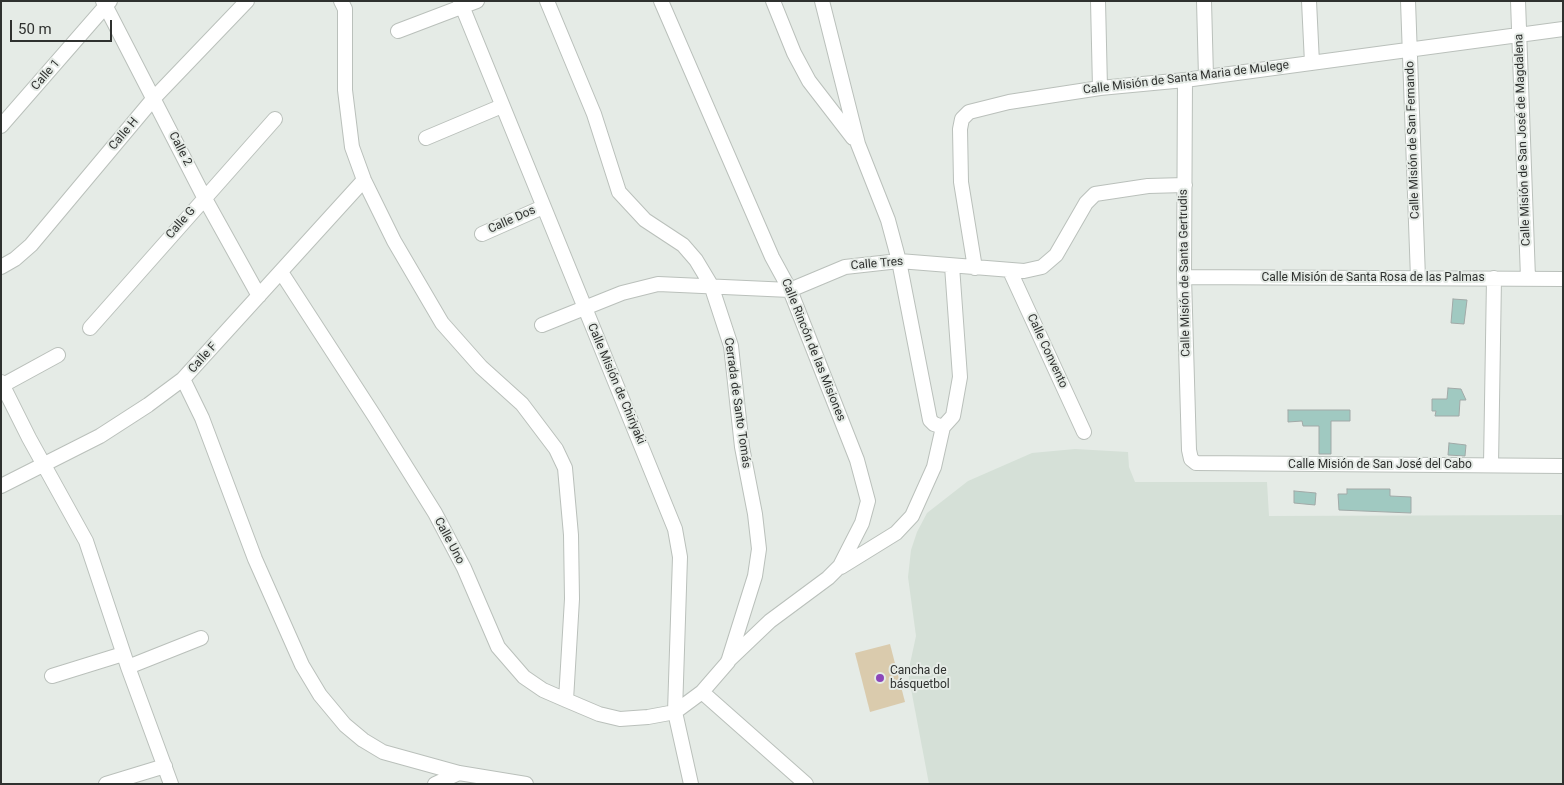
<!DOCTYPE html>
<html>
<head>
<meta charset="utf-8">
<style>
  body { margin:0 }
  #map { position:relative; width:1564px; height:785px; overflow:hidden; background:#e5ebe6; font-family:Roboto,sans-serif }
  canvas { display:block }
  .frame { position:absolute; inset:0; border:2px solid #2f312f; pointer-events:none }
  .scale { position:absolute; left:10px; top:20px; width:102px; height:22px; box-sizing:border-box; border:2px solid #2f312f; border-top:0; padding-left:6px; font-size:15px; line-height:18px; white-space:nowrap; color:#2f312f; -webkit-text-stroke:4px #e5ebe6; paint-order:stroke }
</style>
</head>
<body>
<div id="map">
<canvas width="1564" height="785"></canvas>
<div class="frame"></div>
<div class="scale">50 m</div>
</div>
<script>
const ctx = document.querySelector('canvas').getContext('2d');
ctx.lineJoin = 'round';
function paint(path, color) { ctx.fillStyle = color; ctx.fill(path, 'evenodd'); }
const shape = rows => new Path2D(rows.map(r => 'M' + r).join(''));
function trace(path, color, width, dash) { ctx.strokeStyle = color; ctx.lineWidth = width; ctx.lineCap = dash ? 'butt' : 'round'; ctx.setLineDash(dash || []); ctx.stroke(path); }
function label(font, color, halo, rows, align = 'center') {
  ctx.font = font + ' Roboto,sans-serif'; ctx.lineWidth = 4; ctx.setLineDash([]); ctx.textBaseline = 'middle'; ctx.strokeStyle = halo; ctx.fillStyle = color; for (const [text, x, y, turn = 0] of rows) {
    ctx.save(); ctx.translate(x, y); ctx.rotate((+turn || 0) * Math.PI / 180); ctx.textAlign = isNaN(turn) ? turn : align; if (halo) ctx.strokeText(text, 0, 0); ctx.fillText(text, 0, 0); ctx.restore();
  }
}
paint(shape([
  [1075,449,1128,452,1129,467,1135,482,1267,482,1269,516,1563,515,1563,784,929,784,908,673,916,636,908,577,911,550,917,532,927,513,968,481,1032,453]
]), '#d5e0d7');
paint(shape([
  [890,644,905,702,870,712,855,653]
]), '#dacbad');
const building = shape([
  [1453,299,1467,300,1464,324,1451,323,1453,299],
  [1448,388,1461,389,1466,400,1460,400,1459,416,1435,416,1436,411,1432,411,1432,399,1447,399,1448,388],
  [1288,410,1350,410,1350,421,1331,421,1331,454,1319,454,1319,426,1303,426,1302,421,1288,422,1288,410],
  [1449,443,1466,445,1465,456,1448,455,1449,443],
  [1347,489,1390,489,1390,496,1411,497,1411,513,1339,510,1338,494,1347,494,1347,489],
  [1294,491,1316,493,1315,505,1294,503,1294,491]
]);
paint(building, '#a0c9c1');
trace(building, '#a1a9a7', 1);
const street = shape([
  [103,1,204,197,259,296],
  [341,1,345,9,345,90,352,147,364,180,394,241,442,323,481,367,522,404,556,449,565,468,571,535,572,599,566,700],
  [460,1,675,529,680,557,675,712,691,784],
  [661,1,772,257,790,290,857,460,868,501,862,523,840,566,828,578,770,621,728,661],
  [773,1,794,53,809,81,853,138],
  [822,1,858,144,888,220,899,261,930,420,934,424,943,427],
  [1098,1,1100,88],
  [1204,1,1206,77],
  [1309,1,1312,63],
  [1408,1,1418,278],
  [1518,1,1528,278],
  [398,31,477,1],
  [1185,80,1184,277,1189,450,1191,459,1196,463,1563,466],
  [1,126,110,1],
  [426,138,502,106],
  [482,234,543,207],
  [1,267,15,259,31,245,154,98,247,1],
  [975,268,961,182,960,129,962,119,969,112,1009,102,1100,88,1185,80,1563,29],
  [1010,271,1084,432],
  [281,272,375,417,435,513,464,568,498,647,524,677,543,690,566,700,599,714,620,719,648,717,675,712,702,692,728,662,755,576,759,549,755,514,742,447,731,346,711,285,696,260,683,245,645,220,619,192,594,114,547,1],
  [1184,277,1563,279],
  [542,325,622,293,658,284,790,290,845,267,899,261,1024,271,1042,267,1056,255,1086,203,1095,194,1148,186,1185,185],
  [90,328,275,119],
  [183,379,202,418,255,559,302,665,320,695,345,725,363,740,383,752,459,773,526,784],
  [1,382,29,438,86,541,128,667,171,784],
  [3,385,58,355],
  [1491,465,1494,278],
  [1,486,100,436,148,405,183,379,364,180],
  [841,567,896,533,912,516,934,467,943,427,953,416,960,377,952,266],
  [128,667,201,638],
  [52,676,123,654],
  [702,692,806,784],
  [106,784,165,766],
  [435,784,459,773]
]);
trace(street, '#bac0bb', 16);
trace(street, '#fff', 14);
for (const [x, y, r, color] of [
  [880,678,5,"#8c46b9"]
]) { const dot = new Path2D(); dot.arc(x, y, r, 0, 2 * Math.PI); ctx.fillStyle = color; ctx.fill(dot); trace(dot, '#e5ebe6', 2); }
label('12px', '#2f312f', '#e5ebe6', [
  ["Calle 1",46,75,-49],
  ["Calle Misión de Santa Maria de Mulege",1186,78,-7],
  ["Calle H",124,134,-50],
  ["Calle Misión de San Fernando",1413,140,-92],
  ["Calle Misión de San José de Magdalena",1523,140,-92],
  ["Calle 2",180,149,63],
  ["Calle Dos",512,220,-24],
  ["Calle G",181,223,-49],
  ["Calle Tres",877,264,-5],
  ["Calle Misión de Santa Gertrudis",1185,273,-91],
  ["Calle Misión de Santa Rosa de las Palmas",1373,278],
  ["Calle Rincón de las Misiones",813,350,68],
  ["Calle Convento",1047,351,65],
  ["Calle F",203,358,-48],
  ["Calle Misión de Chiriyaki",616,384,67],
  ["Cerrada de Santo Tomás",737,403,82],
  ["Calle Misión de San José del Cabo",1380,465],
  ["Calle Uno",449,541,62]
]);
label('12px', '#2f312f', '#e5ebe6', [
  ["Cancha de",890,671],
  ["básquetbol",890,685]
], 'left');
</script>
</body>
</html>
